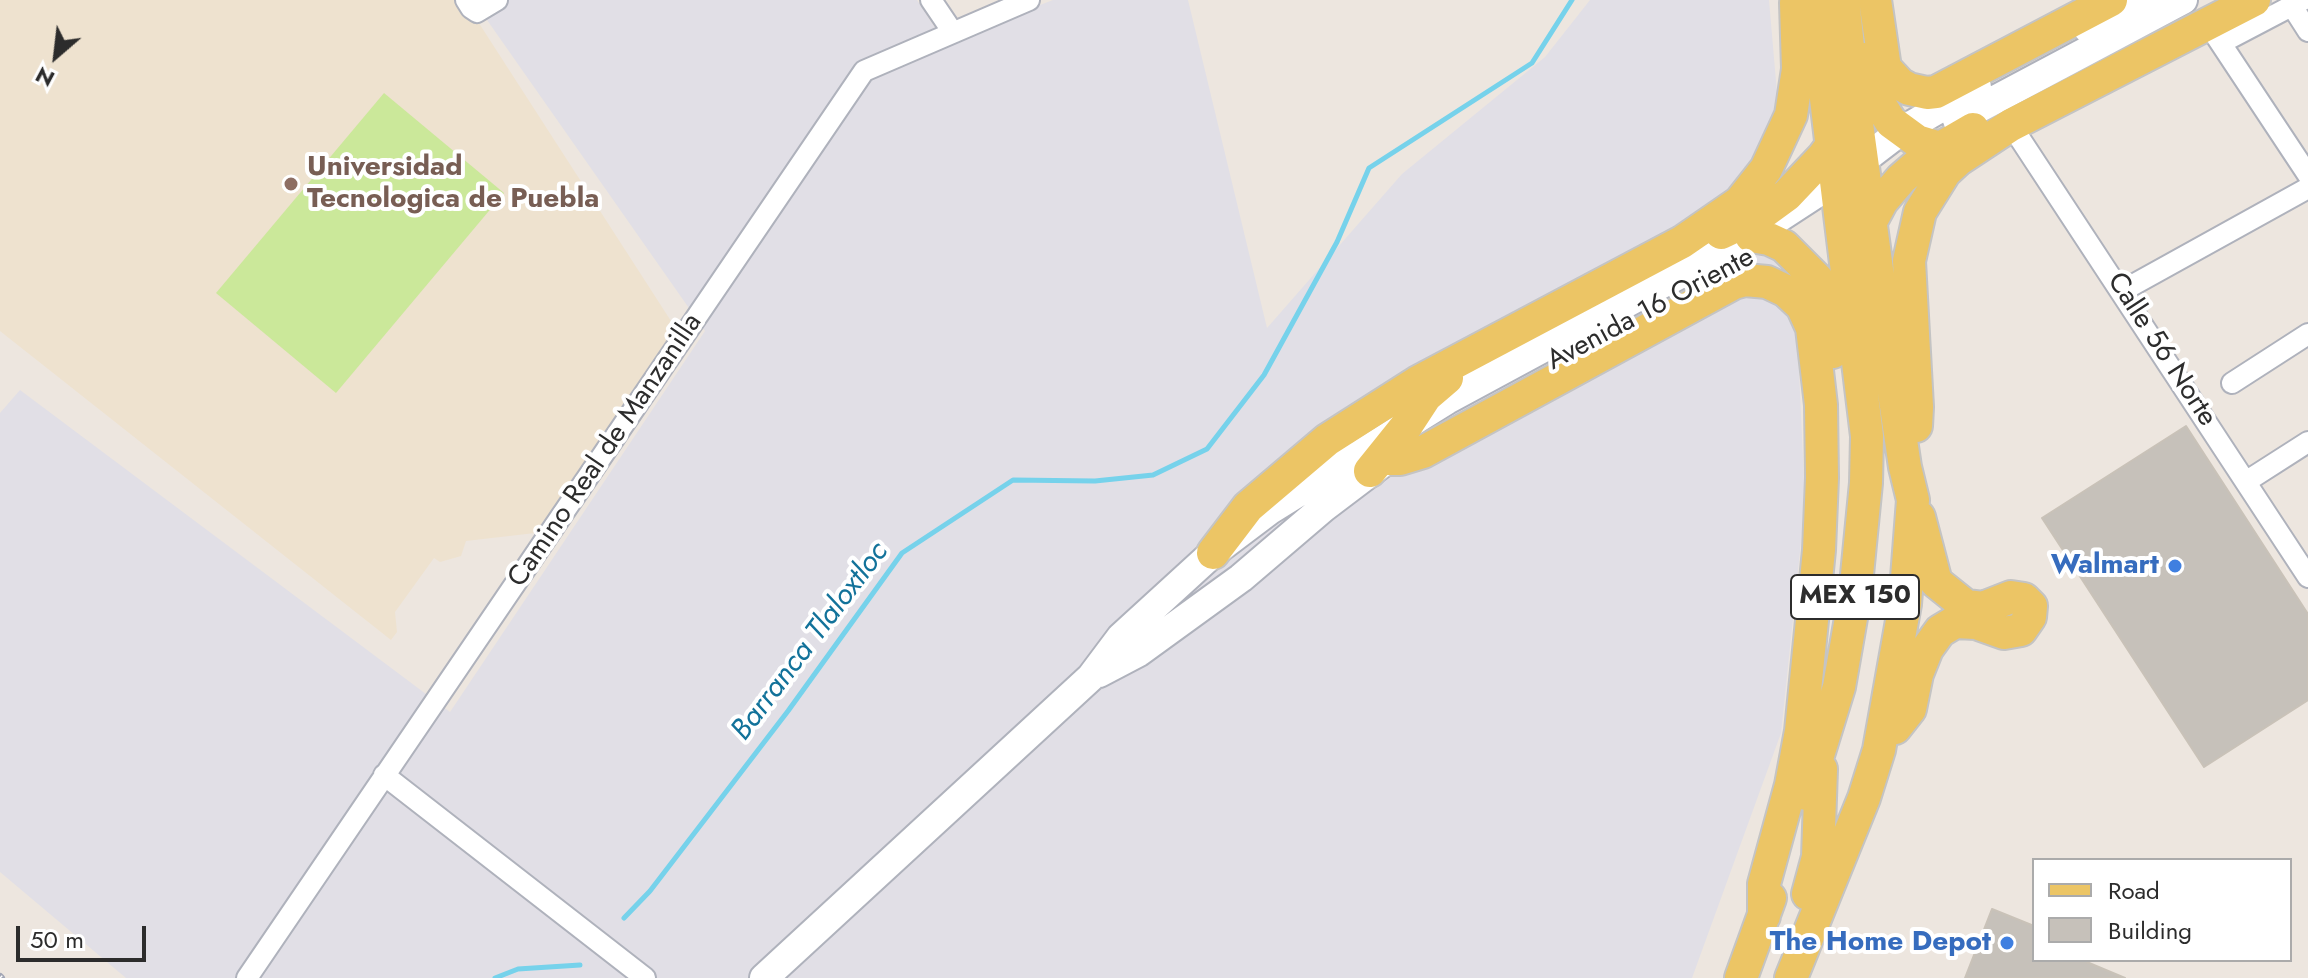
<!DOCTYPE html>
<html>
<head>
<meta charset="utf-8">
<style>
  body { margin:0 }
  #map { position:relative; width:2308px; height:978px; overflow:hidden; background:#ede6df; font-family:Jost,sans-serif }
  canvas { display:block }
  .legend { position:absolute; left:2032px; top:858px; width:260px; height:104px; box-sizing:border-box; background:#fff; border:2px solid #ababab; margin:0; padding:10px 14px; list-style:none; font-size:24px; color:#2c2c2c }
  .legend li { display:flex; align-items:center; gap:16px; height:40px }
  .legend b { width:40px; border:2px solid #ababab }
  .north { position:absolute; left:16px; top:16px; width:80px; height:80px; -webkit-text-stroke:6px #fff; paint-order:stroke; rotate:208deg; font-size:22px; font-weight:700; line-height:32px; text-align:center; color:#2c2c2c }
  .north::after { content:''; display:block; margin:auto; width:28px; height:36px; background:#2c2c2c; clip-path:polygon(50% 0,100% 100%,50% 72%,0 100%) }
  .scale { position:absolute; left:16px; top:926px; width:130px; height:36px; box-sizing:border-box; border:4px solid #2c2c2c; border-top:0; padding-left:10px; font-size:24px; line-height:28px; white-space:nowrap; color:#2c2c2c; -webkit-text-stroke:6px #fff; paint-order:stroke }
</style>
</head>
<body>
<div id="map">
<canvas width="2308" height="978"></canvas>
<ul class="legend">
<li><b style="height:10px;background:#ecc565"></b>Road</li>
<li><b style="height:22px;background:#c6c1ba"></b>Building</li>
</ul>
<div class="north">N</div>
<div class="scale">50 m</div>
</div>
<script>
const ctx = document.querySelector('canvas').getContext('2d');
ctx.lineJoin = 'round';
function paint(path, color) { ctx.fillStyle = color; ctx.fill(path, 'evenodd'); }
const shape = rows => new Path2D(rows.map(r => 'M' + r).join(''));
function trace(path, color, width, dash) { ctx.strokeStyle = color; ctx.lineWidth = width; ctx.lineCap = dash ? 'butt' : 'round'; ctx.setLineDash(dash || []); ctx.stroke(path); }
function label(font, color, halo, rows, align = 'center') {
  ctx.font = font + ' Jost,sans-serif'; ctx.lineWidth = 8; ctx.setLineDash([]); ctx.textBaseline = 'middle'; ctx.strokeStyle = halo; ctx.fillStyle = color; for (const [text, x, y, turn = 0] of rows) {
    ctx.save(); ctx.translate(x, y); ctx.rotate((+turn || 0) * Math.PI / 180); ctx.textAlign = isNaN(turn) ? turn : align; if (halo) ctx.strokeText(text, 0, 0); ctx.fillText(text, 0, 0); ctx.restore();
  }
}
paint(shape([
  [473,0,917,0,944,42,1053,0,1188,0,1267,328,1402,174,1545,57,1590,0,1769,0,1797,326,1805,504,1781,733,1692,978,126,978,0,872,0,413,20,390,450,712,705,331]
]), '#e1dfe6');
paint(shape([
  [0,0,464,0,680,335,535,533,466,541,461,556,440,562,434,558,395,612,397,632,391,640,0,331]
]), '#eee2cf');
paint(shape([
  [384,93,504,193,336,393,216,293]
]), '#cbe89a');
trace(shape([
  [624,918,650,891,788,711,902,553,1013,480,1095,481,1153,475,1207,449,1264,375,1337,242,1369,168,1532,63,1572,0],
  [495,978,518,969,580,965]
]), '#76d2eb', 5);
const building = shape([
  [2186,426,2308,614,2308,700,2204,767,2042,518,2186,426],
  [1992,909,2034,926,2034,960,2082,960,2125,978,1965,978,1992,909]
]);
paint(building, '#c6c1ba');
trace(building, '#c9c2b8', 2);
const minor = shape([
  [466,0,471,8,477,12,497,0],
  [931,0,952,31],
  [2292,6,2308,31],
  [2208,24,2308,175],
  [2221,43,2303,0],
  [2011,125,2308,577],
  [2122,291,2308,188],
  [2232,383,2308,334],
  [2247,481,2308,442],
  [384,775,645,978],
  [247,978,864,71,1029,0]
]);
const secondary = shape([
  [2088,29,2143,0],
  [1957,120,2183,0],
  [1099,673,1139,652,1241,578,1323,508,1389,458],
  [764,978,1091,677,1121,637,1213,553,1270,510,1447,400,1751,236,1837,180,1901,131,1977,87]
]);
const primary = shape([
  [1875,0,1885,68,1900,84,1909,89,1927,93,1936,92,2111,0],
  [1864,59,1877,100,1891,122,1917,141,1940,148,1956,147],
  [1867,229,1882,201,1901,179,1930,154,1973,129],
  [1721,233,1761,214,1787,195,1823,157,1840,134],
  [1751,236,1769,239,1784,246,1817,279,1828,303,1833,352],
  [1916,426,1917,407,1909,261,1920,212,1945,172,1958,160,2011,125,2254,0],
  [1386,459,1400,459,1423,452,1734,283,1745,280,1767,282,1786,291,1802,306,1812,328,1821,405,1822,478,1819,550,1801,731,1791,785,1764,884,1764,916],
  [1370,471,1407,425,1426,396,1447,378],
  [1213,553,1248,507,1327,440,1418,382,1682,242,1740,202,1766,169,1791,115,1798,69,1796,3],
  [1895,728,1910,709,1917,674,1927,649,1940,631,1955,622,1976,623,2004,633,2021,630,2030,617,2031,606,2024,599,2011,597,1983,608,1966,606,1936,582,1919,517],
  [1806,794,1839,687,1855,595,1866,483,1867,436,1814,0],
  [1808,894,1818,857,1821,769],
  [1741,978,1770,898],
  [1791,978,1864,798,1879,750,1905,604,1913,500,1905,467,1893,386,1854,102,1843,0]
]);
trace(minor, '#afb2bc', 24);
trace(secondary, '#afb2bc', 32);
trace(primary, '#c4c4c4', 36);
trace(minor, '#fff', 20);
trace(secondary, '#fff', 28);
trace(primary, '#ecc565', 32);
const rail = shape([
  [0,977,1,978]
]);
trace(rail, '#a2a6b5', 8);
trace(rail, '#fff', 5, [15]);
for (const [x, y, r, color] of [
  [291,184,8,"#8d6e63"],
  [2175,566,8,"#3f7fe0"],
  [2007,943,8,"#3f7fe0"]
]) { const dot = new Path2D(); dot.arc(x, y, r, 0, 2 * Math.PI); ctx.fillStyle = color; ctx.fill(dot); trace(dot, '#fff', 3); }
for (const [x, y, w] of [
  [1855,597,128]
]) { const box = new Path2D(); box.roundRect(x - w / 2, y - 22, w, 44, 6); ctx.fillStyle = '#fff'; ctx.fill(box); trace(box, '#2c2c2c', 2); }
label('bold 26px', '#2c2c2c', null, [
  ["MEX 150",1855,597]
]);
label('bold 28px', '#785e54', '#fff', [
  ["Universidad",307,168],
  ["Tecnologica de Puebla",307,200]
], 'left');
label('28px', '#2c2c2c', '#fff', [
  ["Avenida 16 Oriente",1651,310,-28],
  ["Calle 56 Norte",2161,350,57],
  ["Camino Real de Manzanilla",606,451,-56]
]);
label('bold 28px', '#366cbe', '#fff', [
  ["Walmart",2159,566],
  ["The Home Depot",1991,943]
], 'right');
label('italic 30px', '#12729a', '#fff', [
  ["Barranca Tlaloxtloc",811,642,-53]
]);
</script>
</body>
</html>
